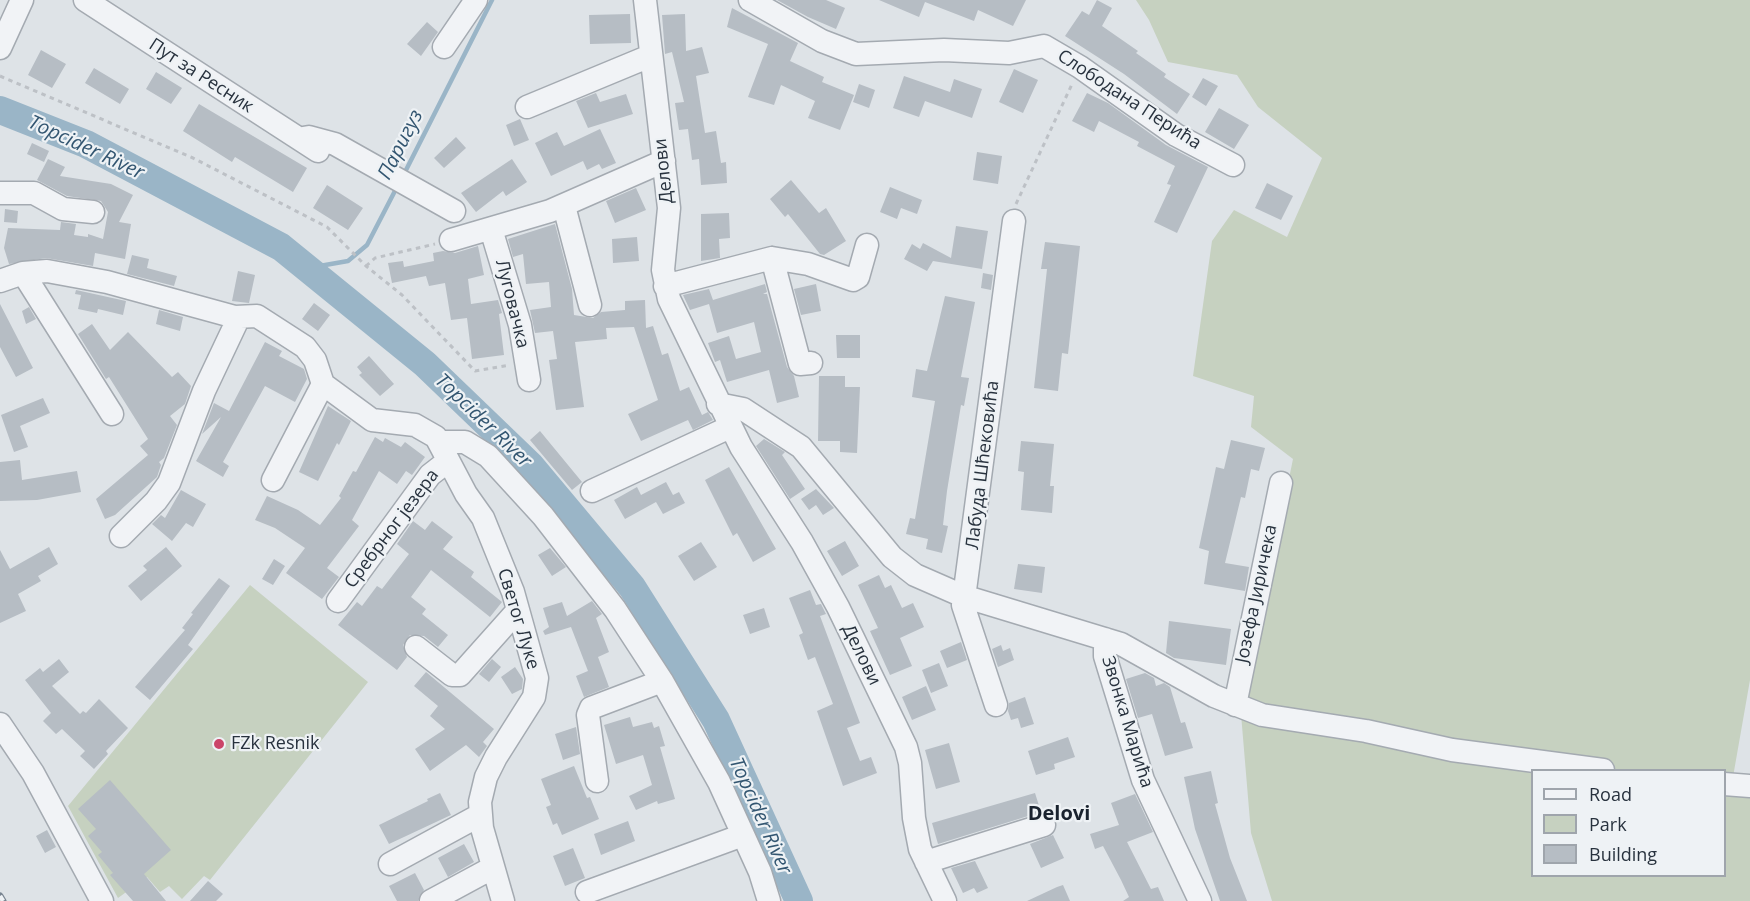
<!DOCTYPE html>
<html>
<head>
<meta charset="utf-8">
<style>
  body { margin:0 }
  #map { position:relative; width:1750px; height:901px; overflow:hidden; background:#dee3e7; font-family:"Open Sans",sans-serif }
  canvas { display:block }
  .legend { position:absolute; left:1531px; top:769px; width:195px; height:108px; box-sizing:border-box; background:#eef2f5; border:2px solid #9fa5ac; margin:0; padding:8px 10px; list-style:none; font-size:18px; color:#28323e }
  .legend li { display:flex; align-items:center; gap:12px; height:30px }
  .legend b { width:30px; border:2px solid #9fa5ac }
</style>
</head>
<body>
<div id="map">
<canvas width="1750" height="901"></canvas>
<ul class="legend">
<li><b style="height:8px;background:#f1f3f6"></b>Road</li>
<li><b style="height:16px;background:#c6d1c0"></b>Park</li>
<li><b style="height:16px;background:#b6bdc4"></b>Building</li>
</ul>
</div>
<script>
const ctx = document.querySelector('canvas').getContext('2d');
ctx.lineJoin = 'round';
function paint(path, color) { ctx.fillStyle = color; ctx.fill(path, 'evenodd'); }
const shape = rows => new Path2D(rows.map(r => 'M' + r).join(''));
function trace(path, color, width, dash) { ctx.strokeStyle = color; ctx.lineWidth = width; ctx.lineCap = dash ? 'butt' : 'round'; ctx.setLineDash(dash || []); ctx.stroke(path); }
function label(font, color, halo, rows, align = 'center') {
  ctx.font = font + ' "Open Sans",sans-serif'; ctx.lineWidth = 4.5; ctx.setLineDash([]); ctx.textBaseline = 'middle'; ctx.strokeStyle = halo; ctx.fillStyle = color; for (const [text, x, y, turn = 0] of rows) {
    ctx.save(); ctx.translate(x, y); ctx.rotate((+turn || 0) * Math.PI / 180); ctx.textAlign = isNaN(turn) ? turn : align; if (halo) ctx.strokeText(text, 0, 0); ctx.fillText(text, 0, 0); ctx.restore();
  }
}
paint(shape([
  [1136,0,1750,0,1750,680,1730,794,1750,795,1750,901,1272,901,1251,833,1241,714,1293,459,1251,427,1254,396,1193,376,1212,241,1234,210,1287,237,1322,158,1258,107,1237,75,1168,62,1149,20],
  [1532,770,1724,770,1724,876,1532,876],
  [250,585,368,682,210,880,204,876,182,899,169,886,160,892,147,877,118,898,68,806]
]), '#c6d1c0');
trace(shape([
  [404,174,492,0],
  [308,268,348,261,367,245,397,187]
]), '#9ab5c7', 4.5);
trace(shape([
  [0,110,86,144,281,247,425,364,530,465,632,587,716,720,799,901]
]), '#9ab5c7', 28);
paint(shape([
  [777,0,826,0,845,8,836,29,808,17],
  [879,0,1026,0,1013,26,978,10,974,21,925,2,919,17],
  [1097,0,1112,8,1102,26,1138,51,1136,53,1166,74,1164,77,1190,94,1177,114,1124,74,1065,36,1082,11,1089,15],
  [732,8,798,43,790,61,824,77,822,82,854,95,840,130,808,118,815,101,781,85,774,105,748,97,768,44,727,27],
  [630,14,631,43,590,44,589,15],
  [685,14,686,51,702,47,709,73,696,76,705,133,716,131,721,163,726,162,727,183,701,185,699,159,692,160,688,129,679,130,675,103,684,102,672,52,665,54,662,15],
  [427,22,438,32,421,56,407,44],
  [41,50,66,64,52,88,28,75],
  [94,68,129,89,120,104,85,83],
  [1014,69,1038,80,1023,113,999,102],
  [156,72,182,88,171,104,146,89],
  [904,76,950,92,954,79,982,89,972,118,925,101,919,117,893,108],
  [1203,78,1218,86,1206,106,1192,97],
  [859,84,875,90,869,108,853,102],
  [596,93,600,102,626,94,633,114,588,128,576,101],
  [1087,93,1108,103,1166,145,1208,167,1177,233,1154,222,1171,185,1167,184,1175,166,1137,146,1139,142,1099,121,1094,132,1072,121],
  [199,104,307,168,293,192,235,157,232,162,183,131],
  [1219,108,1249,125,1234,149,1205,132],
  [520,119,529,140,514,146,506,125],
  [600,129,616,163,602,169,599,164,587,170,583,161,551,176,535,143,557,132,564,146],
  [456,137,466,148,444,168,434,158],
  [32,143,49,151,44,162,27,154],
  [977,152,1002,156,998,184,973,180],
  [48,159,65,167,60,176,111,184,133,195,119,222,131,224,125,259,95,253,93,266,46,258,9,264,4,248,8,228,60,230,61,222,76,224,74,235,88,237,88,234,103,239,108,212,101,201,67,196,37,180],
  [512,159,527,182,506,196,503,191,476,212,461,193],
  [791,180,819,213,826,208,846,241,824,255,820,254,788,214,785,217,770,199],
  [1267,183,1293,196,1281,220,1255,208],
  [327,185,363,208,348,230,313,208],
  [890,187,922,200,917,214,901,208,897,219,880,212],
  [636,188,646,210,615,223,606,201],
  [5,209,18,211,17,223,4,222],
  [729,213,730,238,719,239,720,258,701,261,701,214],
  [555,224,572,289,574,315,593,318,601,312,625,310,625,301,645,300,646,328,653,326,662,355,668,353,680,391,689,387,702,415,708,412,713,420,693,430,688,420,641,441,628,414,658,400,634,327,606,328,607,339,575,342,584,407,556,410,549,360,557,359,553,331,535,333,530,310,551,307,549,282,526,284,523,254,513,257,508,239],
  [956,226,988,231,982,269,933,261,927,271,904,259,912,244,920,249,923,243,951,258],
  [637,237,639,261,613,263,612,239],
  [1045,242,1080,246,1068,354,1062,353,1058,391,1034,388,1047,269,1041,269],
  [478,246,484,275,468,279,471,304,498,300,502,313,499,314,504,355,472,359,467,318,451,320,445,283,429,286,426,276,392,283,388,263,403,261,404,267,434,261,433,253,443,251,455,253],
  [132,255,149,259,147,268,177,276,174,286,127,274],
  [238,271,255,275,249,303,232,301],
  [983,273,993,275,991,290,981,288],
  [765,284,767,292,763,294,767,294,787,367,794,376,799,397,777,403,769,370,727,382,720,360,715,362,708,343,729,336,736,359,761,352,754,322,717,333,709,304,690,310,683,295,709,289,713,300],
  [816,284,821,311,801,315,794,289],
  [76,290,126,301,123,315,98,309,97,313,78,309,81,295,75,294],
  [945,296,975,302,961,377,969,378,964,406,961,405,947,491,943,525,948,526,942,553,926,549,928,539,906,534,910,518,915,519,935,401,912,397,916,369,927,371],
  [314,303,330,315,318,331,302,319],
  [0,304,33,368,16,377,0,347],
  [29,307,36,319,26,324,22,311],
  [159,310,183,317,180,331,156,324],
  [92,324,110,350,128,332,172,377,178,372,191,386,185,404,170,416,177,425,164,458,159,462,161,465,157,477,115,515,105,519,96,499,148,455,140,446,148,439,109,377,106,379,78,334],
  [836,335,860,335,860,358,837,358],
  [265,342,282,351,279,356,304,369,307,379,295,402,265,386,223,462,229,466,223,477,196,461,221,417,202,434,214,403,229,411],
  [369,356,394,384,380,396,359,375,362,373,357,367],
  [819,376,845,376,845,387,860,387,857,453,840,452,840,441,818,441],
  [43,398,50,413,20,426,28,447,14,452,1,415],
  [328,406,351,421,339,445,337,443,318,481,299,472],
  [540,431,582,482,572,490,530,440],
  [375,437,383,442,385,438,401,447,405,442,425,457,412,475,406,471,397,484,379,471,352,520,359,526,327,568,339,577,322,599,286,573,305,548,275,528,255,520,267,496,298,510,320,525,341,498,339,496,353,471,356,472],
  [764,439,785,452,782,455,805,489,790,499,756,446],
  [1231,440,1265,448,1259,471,1251,469,1245,498,1241,497,1225,563,1249,567,1245,591,1204,584,1209,551,1199,548,1216,467,1224,469],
  [1021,441,1054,444,1050,486,1054,486,1052,513,1021,510,1024,472,1018,471],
  [20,460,22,480,77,471,81,492,37,500,0,501,0,462],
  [729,467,776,549,753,562,737,533,733,536,705,480],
  [666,482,673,495,679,492,685,503,663,514,656,502,625,519,614,500,637,487,641,495],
  [816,489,834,508,823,515,816,505,809,510,801,499],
  [181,490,206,504,193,527,186,523,172,541,152,524,161,515,165,518],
  [413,521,425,530,432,521,453,537,443,549,474,572,471,577,502,602,490,617,431,570,411,597,426,609,422,614,448,635,438,647,424,636,410,635,403,645,407,657,397,670,338,625,357,602,362,606,377,586,382,589,409,554,397,544],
  [845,541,859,566,842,576,827,551],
  [701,542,717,567,694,581,678,556],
  [49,547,58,564,38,576,41,581,18,594,26,611,0,623,0,550,10,569],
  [166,547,182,566,141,601,128,586,147,570,143,566],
  [550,548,566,567,552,576,538,555],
  [274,559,285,566,273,585,262,579],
  [1018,564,1045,567,1042,593,1014,589],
  [879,575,885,588,891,585,902,608,913,603,924,627,900,638,912,666,890,675,870,631,878,628,858,585],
  [219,578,230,586,188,645,193,649,150,700,135,687,185,630,182,628,193,614,191,613],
  [810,590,816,605,821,604,826,614,820,616,860,723,847,728,860,761,871,757,877,773,843,786,817,711,833,704,815,657,808,660,799,635,803,633,789,598],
  [592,601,602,614,596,618,609,652,598,657,609,687,584,697,576,676,588,671,571,627,545,635,543,631,549,627,543,608,562,602,567,616],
  [764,608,770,627,750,634,743,615],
  [1169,621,1231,629,1226,665,1174,658,1166,653],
  [961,642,967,660,947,668,940,651],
  [1001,645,1003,651,1010,648,1014,660,998,667,992,649],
  [59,659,69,672,52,686,80,714,83,711,86,713,99,699,128,728,106,751,108,754,94,769,80,756,85,751,62,729,56,734,43,721,51,713,25,680,40,668,43,672],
  [492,659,501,667,489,682,479,674],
  [939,663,948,686,931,693,922,670],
  [515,667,523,679,522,689,512,694,501,677],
  [426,672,494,729,483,742,487,746,479,757,466,745,430,771,415,749,445,729,430,716,438,706,414,686],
  [1145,673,1154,678,1156,686,1164,683,1170,687,1181,723,1185,722,1193,748,1165,756,1152,714,1138,718,1126,679],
  [926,686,936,710,912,720,902,697],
  [1025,697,1034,724,1021,728,1018,718,1011,720,1008,711,1009,703],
  [630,717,633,727,652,722,654,728,659,726,665,746,660,747,675,799,658,804,657,801,636,810,629,796,652,785,643,755,616,764,604,725],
  [576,727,580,754,563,760,555,734],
  [1068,737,1075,757,1054,764,1055,769,1036,775,1028,751],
  [949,743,960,782,936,789,925,750],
  [574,766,587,798,590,797,599,819,562,835,557,823,553,825,546,807,551,805,541,779],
  [1211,771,1218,803,1215,804,1230,858,1247,901,1220,901,1195,829,1184,777],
  [110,780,171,850,144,874,166,901,133,901,110,875,113,873,98,855,102,852,88,836,96,829,78,809],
  [440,793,451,815,389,844,379,825,428,801,427,799],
  [1035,793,1041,812,938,844,932,823],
  [1135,794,1153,832,1127,842,1151,889,1158,887,1164,901,1123,901,1129,897,1121,880,1103,846,1095,849,1090,834,1119,825,1111,803],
  [628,821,635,841,601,855,594,834],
  [47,830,56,847,45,853,36,836],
  [1053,835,1064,858,1041,868,1030,844],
  [464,844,474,862,448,877,438,858],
  [573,848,585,878,565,886,553,856],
  [975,861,988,888,977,893,974,888,963,893,951,868],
  [415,873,424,890,418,901,397,901,389,886],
  [208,881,223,894,216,901,190,901],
  [1063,885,1070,901,1027,901,1057,887]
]), '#b6bdc4');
const minor = shape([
  [85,0,318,151],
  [645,0,669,208,663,270,669,299,741,447,802,542,838,607,906,747,910,763,914,818,920,849,945,901],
  [750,0,822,41,856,54,944,50,1009,53,1044,46,1080,67,1176,135,1233,165],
  [444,47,476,0],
  [0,48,22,0],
  [527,107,650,56],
  [303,138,309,137,335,144,454,211],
  [0,193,34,193,63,209,93,212],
  [564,206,590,305],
  [491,229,520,325,529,380],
  [451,240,550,211,664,161],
  [772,258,800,364,811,363],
  [23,273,112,414],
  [0,281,23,273,47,271,107,282,235,317,257,316,305,347,315,360,323,384,372,420,415,425,436,437,466,494,483,518,513,592,537,678,534,697,496,757,486,777,480,802,482,828,503,901],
  [665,286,772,258,808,264,853,280,858,277,867,245],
  [718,404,743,409,801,447,892,557,915,575,963,596,1121,644,1214,696,1262,715,1366,731,1452,750,1603,770],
  [440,442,465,442,488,456,543,516,615,609,662,681,719,782,760,872,769,901],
  [273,480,323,384],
  [592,491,730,427],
  [121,536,156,501,169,483,204,391,239,317],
  [338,601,430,475,448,461],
  [1105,639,1105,656,1143,780,1200,901],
  [416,647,452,675,460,675,518,610],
  [996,705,963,605,1014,221],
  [1235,705,1281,483],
  [0,724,33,773,102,901],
  [597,781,588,715,591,708,662,681],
  [1724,784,1750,786],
  [926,862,1044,825],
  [390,864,480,815],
  [587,892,743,835],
  [431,901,492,868]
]);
trace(minor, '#a4aab1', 25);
trace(shape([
  [0,76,193,158,327,227,366,266,402,295,475,371,510,365],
  [1016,204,1073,82],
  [366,266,375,258,435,244]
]), '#bdc1c6', 3, [4.5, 4.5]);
trace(minor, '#f1f3f6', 22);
const rail = shape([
  [0,896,3,901]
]);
trace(rail, '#788491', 7);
trace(rail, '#eef2f5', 4.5, [14]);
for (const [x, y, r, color] of [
  [219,744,6,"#cb4569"]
]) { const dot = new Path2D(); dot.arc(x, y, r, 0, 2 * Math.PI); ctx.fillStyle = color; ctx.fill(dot); trace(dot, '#eef2f5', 2); }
label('18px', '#28323e', '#eef2f5', [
  ["Пут за Ресник",201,76,33],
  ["Слободана Перића",1129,100,33],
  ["Делови",664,171,-96],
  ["Луговачка",512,304,76],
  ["Лабуда Шћековића",983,465,-83],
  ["Сребрног језера",392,529,-53],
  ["Јозефа Јиричека",1257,594,-78],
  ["Светог Луке",518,619,73],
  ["Делови",861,655,64],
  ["Звонка Марића",1127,722,73]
]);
label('18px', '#28323e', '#eef2f5', [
  ["FZk Resnik",231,744]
], 'left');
label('italic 20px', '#335671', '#eef2f5', [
  ["Паригуз",401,145,-63],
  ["Topcider River",86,148,25],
  ["Topcider River",483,421,44],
  ["Topcider River",760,816,66]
]);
label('bold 20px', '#1a232f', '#eef2f5', [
  ["Delovi",1059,814]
]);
</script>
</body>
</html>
